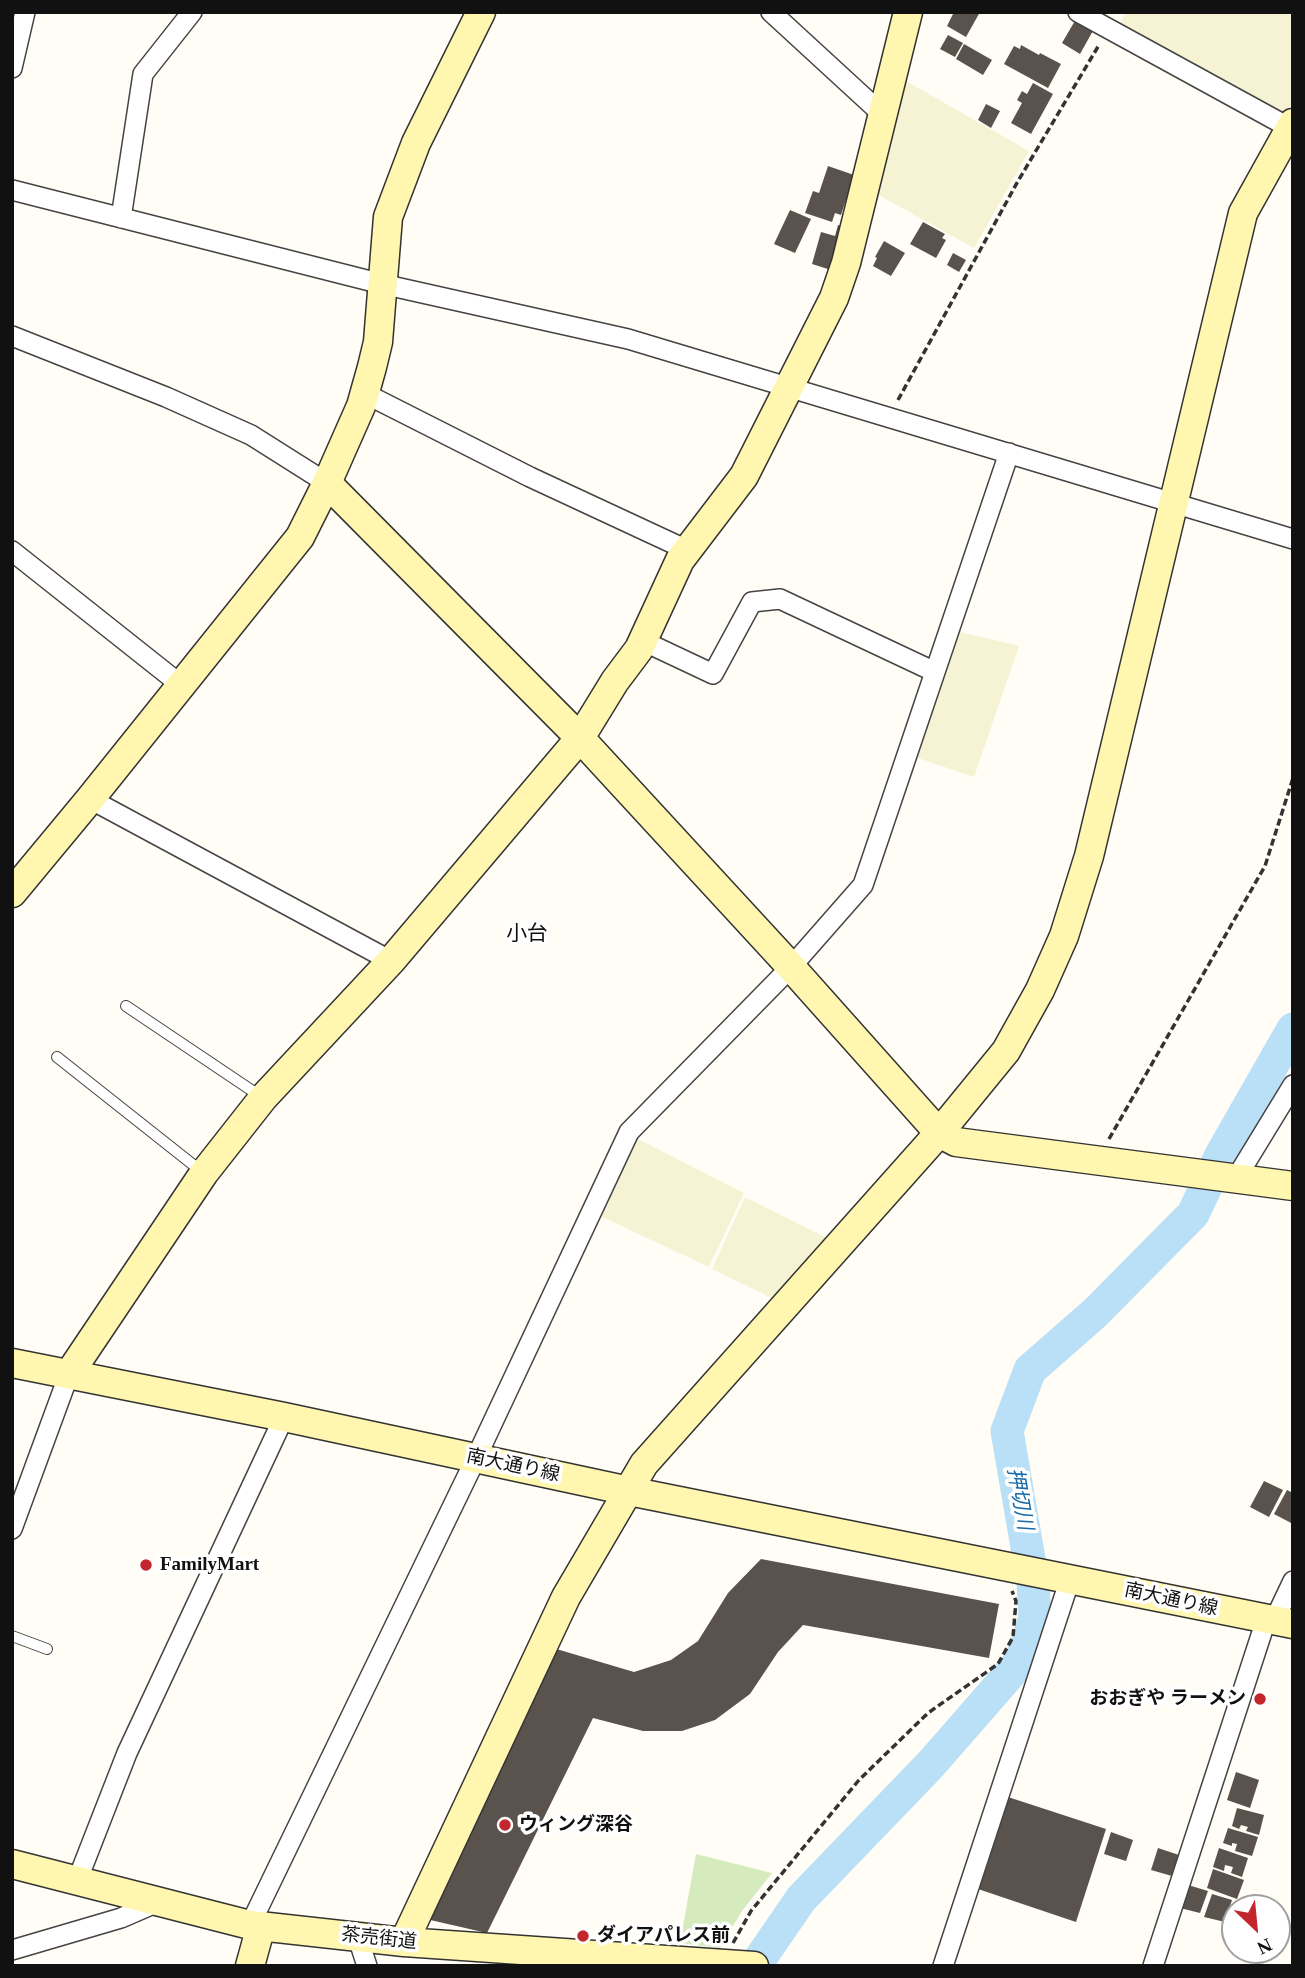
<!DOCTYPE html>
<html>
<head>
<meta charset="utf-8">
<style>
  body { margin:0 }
  #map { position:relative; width:1305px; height:1978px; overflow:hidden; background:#fffdf5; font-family:"Times New Roman",serif }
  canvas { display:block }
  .frame { position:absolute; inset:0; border:14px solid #111; pointer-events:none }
  .north { position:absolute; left:1221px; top:1894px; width:70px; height:70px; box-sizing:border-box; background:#fff; border:2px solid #a0a0a0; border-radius:50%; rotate:154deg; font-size:19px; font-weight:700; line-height:28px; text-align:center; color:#111 }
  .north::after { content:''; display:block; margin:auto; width:24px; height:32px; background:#c4262e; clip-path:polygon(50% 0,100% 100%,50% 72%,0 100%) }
</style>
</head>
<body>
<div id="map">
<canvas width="1305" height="1978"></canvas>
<div class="frame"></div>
<div class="north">N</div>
</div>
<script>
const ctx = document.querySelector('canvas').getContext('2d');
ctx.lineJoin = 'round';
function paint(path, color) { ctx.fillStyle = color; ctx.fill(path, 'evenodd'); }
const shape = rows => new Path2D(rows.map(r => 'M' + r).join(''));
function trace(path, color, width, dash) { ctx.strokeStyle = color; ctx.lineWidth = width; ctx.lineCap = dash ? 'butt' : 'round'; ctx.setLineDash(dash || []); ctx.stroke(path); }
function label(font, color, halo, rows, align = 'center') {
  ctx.font = font + ' "Times New Roman","Noto Sans JP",serif'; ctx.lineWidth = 7; ctx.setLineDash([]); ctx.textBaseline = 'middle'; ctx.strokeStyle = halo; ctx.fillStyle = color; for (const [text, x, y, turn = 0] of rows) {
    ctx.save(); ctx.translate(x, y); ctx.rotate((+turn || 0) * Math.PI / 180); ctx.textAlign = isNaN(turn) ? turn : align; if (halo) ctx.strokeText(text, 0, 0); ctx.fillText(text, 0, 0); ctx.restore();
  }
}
paint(shape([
  [1126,12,1293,12,1293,101,1286,113,1280,115,1119,25],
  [904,80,1029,151,974,248,875,193],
  [956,631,1019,646,974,777,915,757],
  [636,1138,744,1193,709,1267,598,1215],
  [745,1197,829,1239,776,1300,712,1269]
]), '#f6f3d4');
paint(shape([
  [696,1854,772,1873,742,1911,720,1948,680,1943]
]), '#d5ebbd');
trace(shape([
  [755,1966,801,1899,931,1764,1021,1661,1035,1618,1033,1582,1007,1431,1030,1370,1095,1313,1193,1214,1221,1155,1293,1029]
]), '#b9e0f7', 33);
paint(shape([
  [954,12,980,12,966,37,947,26],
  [1076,19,1094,29,1080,54,1062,43],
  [948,35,963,43,955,57,940,49],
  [964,44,992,60,983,75,956,59],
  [1021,45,1039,55,1040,53,1061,64,1048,88,1004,64,1014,46,1020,49],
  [1033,83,1053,94,1031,134,1011,123,1022,103,1017,100,1022,91,1027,94],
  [986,104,1000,111,991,128,978,120],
  [828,166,854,175,841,215,835,213,832,222,805,213,813,191,819,193],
  [790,210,811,219,795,253,774,244],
  [923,222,945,234,942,238,946,240,936,258,910,244],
  [838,225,844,227,831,270,812,264,821,232,835,236],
  [884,241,905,253,891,276,873,266,877,258,875,257],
  [953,253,966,260,959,272,947,265],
  [1264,1481,1283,1490,1269,1517,1250,1507],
  [1287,1490,1293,1493,1293,1524,1274,1514],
  [761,1559,999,1604,989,1658,803,1625,778,1652,750,1694,715,1720,682,1731,643,1731,593,1718,487,1933,426,1919,553,1648,634,1672,671,1660,698,1641,728,1593],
  [1236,1772,1259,1780,1250,1808,1227,1800],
  [1008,1797,1106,1829,1076,1922,978,1889],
  [1237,1808,1264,1815,1259,1835,1246,1831,1248,1827,1241,1825,1239,1829,1232,1826],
  [1228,1828,1258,1837,1252,1856,1235,1851,1237,1844,1232,1843,1232,1846,1223,1843],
  [1111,1832,1133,1840,1126,1861,1104,1854],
  [1158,1848,1179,1855,1172,1876,1151,1870],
  [1219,1848,1248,1858,1242,1877,1231,1873,1233,1867,1225,1865,1224,1871,1213,1867],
  [1213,1869,1244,1880,1237,1899,1207,1888],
  [1188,1885,1208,1891,1200,1913,1180,1908],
  [1212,1894,1232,1900,1225,1922,1204,1917],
  [1235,1901,1256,1907,1235,1908,1235,1926,1227,1924]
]), '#5a524d');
const lane = shape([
  [126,1006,260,1096],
  [57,1057,201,1171],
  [12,1636,47,1649]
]);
const street = shape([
  [771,12,882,114],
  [1078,12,1290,128],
  [12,68,25,12],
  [12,190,382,284,628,339,1293,539],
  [121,218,143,74,192,12],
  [12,336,166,397,251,435,327,483],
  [364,393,530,477,687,550],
  [12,551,181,685],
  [643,641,713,674,752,602,780,599,935,672],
  [90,799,391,961],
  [1235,1180,1293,1085],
  [12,1529,69,1374],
  [1274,1621,1293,1581],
  [77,1881,127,1753,284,1417],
  [250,1925,476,1458,629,1132,791,967,863,885,1009,453],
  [358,1938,367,1966],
  [12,1950,121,1918,158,1902],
  [943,1966,1070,1579],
  [1153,1966,1266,1620]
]);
const secondary = shape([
  [327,483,580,738,791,967,939,1133,956,1142,1293,1186],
  [12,893,90,799,300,537,327,483,361,406,372,367,378,342,388,217,416,143,481,12],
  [12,1363,284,1417,629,1491,1293,1624],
  [69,1374,204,1173,263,1098,391,961,580,738,615,681,639,649,680,560,744,476,834,298,846,263,908,12],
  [12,1864,250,1925,404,1942,754,1966],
  [404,1942,566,1597,644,1464,939,1133,1006,1051,1040,990,1064,936,1089,856,1243,213,1293,123],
  [250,1966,261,1926]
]);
trace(lane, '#444', 12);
trace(street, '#444', 22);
trace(secondary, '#333', 31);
trace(shape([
  [898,400,1018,181,1099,45],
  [1109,1139,1265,866,1293,778],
  [733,1943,751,1911,859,1780,928,1713,998,1664,1013,1637,1016,1601,1012,1591]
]), '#333', 3.5, [7, 3.5]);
trace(lane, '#fff', 10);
trace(street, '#fff', 19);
trace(secondary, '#fff6b0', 28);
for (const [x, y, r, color] of [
  [146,1565,7,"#c4262e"],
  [1260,1699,7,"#c4262e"],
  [505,1825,7,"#c4262e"],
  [583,1936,7,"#c4262e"]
]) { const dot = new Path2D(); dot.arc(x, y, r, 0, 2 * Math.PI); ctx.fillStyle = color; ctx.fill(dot); trace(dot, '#fff', 2.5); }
label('19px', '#111', '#fff', [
  ["南大通り線",513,1466,12],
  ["南大通り線",1171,1600,12],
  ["茶売街道",379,1939,6]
]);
label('bold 19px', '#111', '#fff', [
  ["FamilyMart",160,1565],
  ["おおぎや ラーメン",1246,1699,"right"],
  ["ウィング深谷",519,1825],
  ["ダイアパレス前",597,1936]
], 'left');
label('21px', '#111', '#fff', [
  ["小台",527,934]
]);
label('italic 21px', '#1768a6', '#fff', [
  ["押切川",1019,1499,80]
]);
</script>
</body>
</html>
